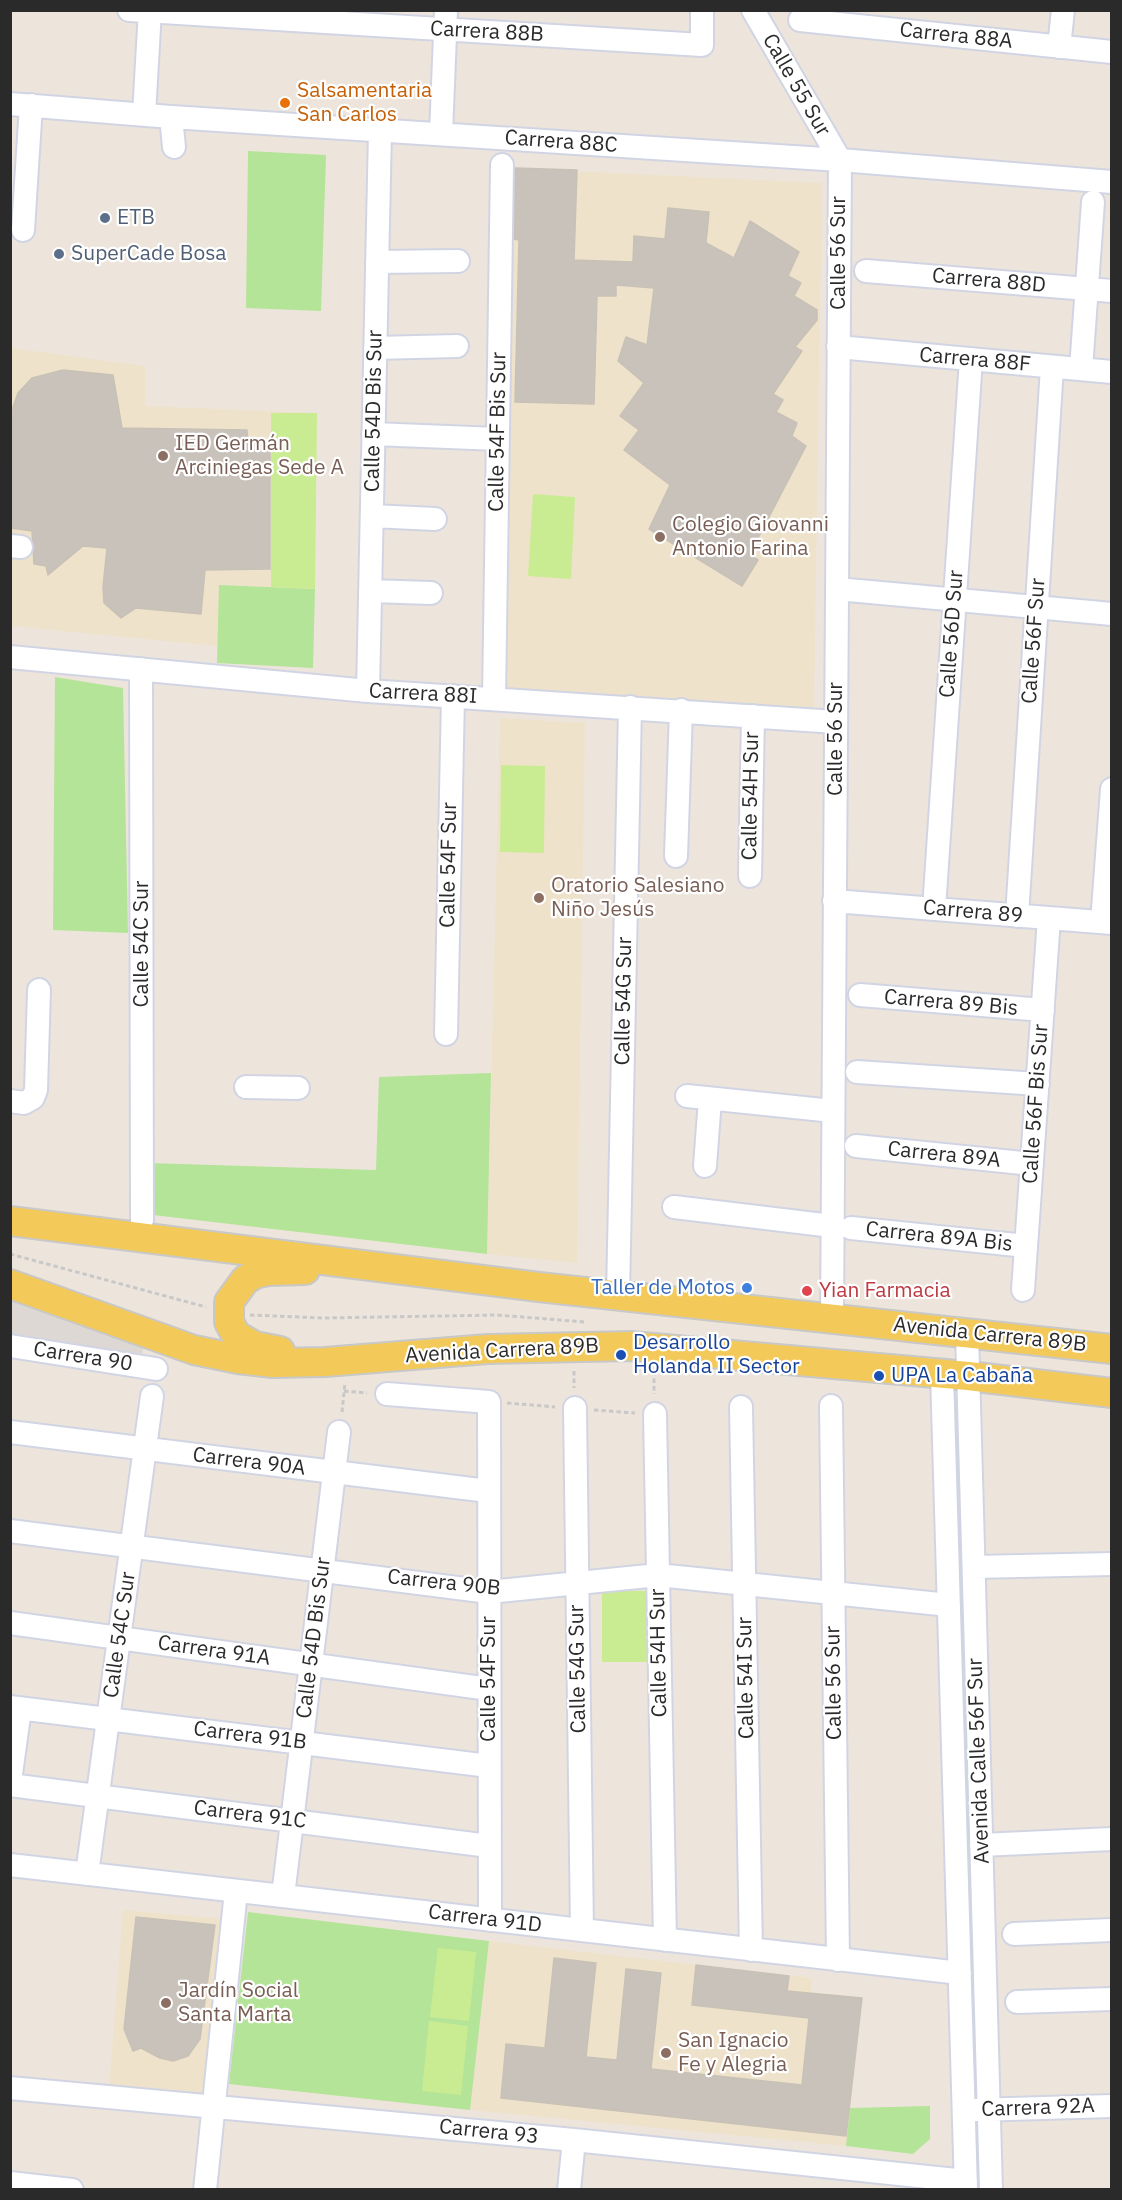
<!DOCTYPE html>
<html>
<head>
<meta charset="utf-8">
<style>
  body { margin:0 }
  #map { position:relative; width:1122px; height:2200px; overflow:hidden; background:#ede5dc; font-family:"IBM Plex Sans",sans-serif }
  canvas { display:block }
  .frame { position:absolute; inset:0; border:12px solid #2a2a2a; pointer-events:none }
</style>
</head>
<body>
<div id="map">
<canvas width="1122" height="2200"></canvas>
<div class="frame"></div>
</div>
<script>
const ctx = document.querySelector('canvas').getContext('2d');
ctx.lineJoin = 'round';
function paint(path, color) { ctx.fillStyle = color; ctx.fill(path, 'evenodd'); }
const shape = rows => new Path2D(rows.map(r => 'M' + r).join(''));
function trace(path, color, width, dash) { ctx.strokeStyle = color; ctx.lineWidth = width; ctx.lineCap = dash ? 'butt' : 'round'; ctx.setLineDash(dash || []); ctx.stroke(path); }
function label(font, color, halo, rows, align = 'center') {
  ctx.font = font + ' "IBM Plex Sans",sans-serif'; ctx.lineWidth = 4.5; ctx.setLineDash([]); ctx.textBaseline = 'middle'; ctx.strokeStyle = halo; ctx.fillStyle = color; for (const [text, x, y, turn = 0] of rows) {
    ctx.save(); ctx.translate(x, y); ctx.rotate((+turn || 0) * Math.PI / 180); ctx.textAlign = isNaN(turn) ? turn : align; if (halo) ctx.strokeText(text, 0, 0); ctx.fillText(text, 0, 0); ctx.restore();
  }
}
paint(shape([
  [509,168,822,183,814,708,501,689],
  [11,348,145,366,145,406,317,413,315,589,220,585,217,646,11,626],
  [500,718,585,723,577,1263,487,1254],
  [123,1910,224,1919,208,2094,109,2087],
  [489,1941,812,1978,811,1992,862,1998,846,2146,470,2110]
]), '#efe2cb');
paint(shape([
  [248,151,326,155,321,311,246,308],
  [219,585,315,589,313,668,217,663],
  [55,677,123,688,128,933,53,930],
  [491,1073,487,1254,153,1215,147,1163,376,1170,379,1077],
  [248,1912,489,1941,470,2110,229,2084],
  [930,2106,930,2139,913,2154,846,2146,850,2108]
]), '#b4e497');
paint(shape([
  [271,413,317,413,315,589,271,587],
  [533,494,575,497,571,579,528,576],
  [501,765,545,766,544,853,500,852],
  [602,1590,647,1591,647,1662,602,1662],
  [438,1948,476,1952,469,2021,430,2017],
  [429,2021,468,2026,461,2095,422,2091]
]), '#c9ec93');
paint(shape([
  [10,1296,63,1313,143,1348,142,1359,11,1337]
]), '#ddd8d3');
const building = shape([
  [515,168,577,170,574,260,633,262,634,236,665,239,668,208,709,212,706,243,734,258,750,221,799,252,788,276,801,283,794,296,817,310,817,320,795,347,802,351,773,394,783,400,776,412,797,423,792,436,806,446,755,544,750,555,758,560,742,586,649,529,670,485,624,450,639,430,620,416,644,383,618,361,626,337,647,345,654,288,616,285,616,296,597,296,594,404,515,402,519,240,514,239,515,168],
  [63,370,113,375,122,428,247,430,248,443,270,444,270,569,205,570,201,614,136,608,121,618,104,603,103,587,107,548,83,546,48,575,46,566,34,564,32,531,10,528,13,407,18,393,32,378,63,370],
  [136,1917,215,1925,200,2039,188,2056,173,2061,160,2058,141,2048,133,2051,124,2029,136,1917],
  [554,1958,596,1963,586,2057,617,2060,626,1969,661,1973,651,2069,802,2085,809,2018,692,2005,696,1965,789,1976,787,1991,862,1998,846,2136,501,2098,506,2044,545,2048,554,1958]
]);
paint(building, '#c8c2bb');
trace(building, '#c8c1b6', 1.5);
const minor = shape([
  [129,10,702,45,702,10],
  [753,10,840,160],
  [800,20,1112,52],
  [1059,47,1063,10],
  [10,104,171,117,840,160,1112,182],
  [144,115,150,10],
  [171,117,174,147],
  [441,134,446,10],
  [23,230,31,105],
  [377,262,458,261],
  [866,271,1112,291],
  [838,347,1112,372],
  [375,348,457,346],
  [1081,369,1093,202],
  [373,434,498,439],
  [372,516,435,519],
  [10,546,21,547],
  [837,589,1112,614],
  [370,591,431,593],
  [10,657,368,691,836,722],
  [141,669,142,1220],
  [368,691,380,130],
  [494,698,502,165],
  [676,856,681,710],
  [750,876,753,716],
  [834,901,1112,923],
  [934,909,971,359],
  [1017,916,1052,367],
  [1102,922,1112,789],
  [860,995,1043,1010],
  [446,1034,453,696],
  [857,1072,1038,1084],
  [246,1087,298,1088],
  [687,1096,833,1111],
  [10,1101,24,1103,33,1098,36,1090,39,990],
  [856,1146,1032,1164],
  [705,1166,710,1099],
  [674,1207,832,1226],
  [851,1228,1026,1246],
  [1023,1290,1049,918],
  [618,1296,630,707],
  [832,1318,840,160],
  [967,1333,991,2190],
  [10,1346,156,1369],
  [942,1373,966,2190],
  [387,1394,489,1402,490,1920],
  [831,1406,838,1960],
  [741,1407,751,1950],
  [575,1408,582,1930],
  [655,1414,665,1940],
  [10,1432,488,1491],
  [10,1531,489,1592,658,1575,949,1605],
  [974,1567,1112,1564],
  [10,1623,489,1689],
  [10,1707,489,1766],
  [10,1781,20,1709],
  [10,1785,489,1846],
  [981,1845,1112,1839],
  [10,1865,960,1973],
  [87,1874,152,1396],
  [283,1896,339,1432],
  [1014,1934,1112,1930],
  [1017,2002,1112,1999],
  [10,2088,574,2140,966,2181],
  [975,2110,1112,2106],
  [10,2183,72,2190],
  [205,2190,236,1891],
  [569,2190,574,2140]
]);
const major = shape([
  [10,1221,539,1287,1112,1349],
  [10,1284,194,1350,238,1359,273,1363,325,1362,488,1349,631,1346,968,1376,1112,1393],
  [280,1351,255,1346,236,1335,229,1322,229,1302,245,1280,255,1274,268,1271,305,1270]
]);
trace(minor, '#d1d5e3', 26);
trace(major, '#c8c8c8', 32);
trace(shape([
  [10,1254,206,1307],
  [250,1315,323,1318,497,1315,585,1322],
  [574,1371,574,1388],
  [654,1371,654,1394],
  [344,1391,367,1393],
  [507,1403,555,1407],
  [594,1410,635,1413],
  [342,1412,345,1383]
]), '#c8c8c8', 3, [4.5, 3]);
trace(minor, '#fff', 22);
trace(major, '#f3ca5a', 28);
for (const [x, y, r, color] of [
  [285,103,6,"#e8710a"],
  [105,218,6,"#5c6f8a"],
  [59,254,6,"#5c6f8a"],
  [163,456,6,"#8d6e63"],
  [660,537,6,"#8d6e63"],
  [539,898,6,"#8d6e63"],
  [747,1288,6,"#3f7fe0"],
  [807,1291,6,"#e0444e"],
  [621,1355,6,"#1a4fb4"],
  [879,1376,6,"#1a4fb4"],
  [166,2003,6,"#8d6e63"],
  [666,2053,6,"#8d6e63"]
]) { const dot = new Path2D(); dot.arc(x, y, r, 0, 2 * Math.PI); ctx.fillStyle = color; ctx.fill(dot); trace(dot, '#fff', 2); }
label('21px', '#2a2a2a', '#fff', [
  ["Carrera 88B",487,32,3],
  ["Carrera 88A",956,36,6],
  ["Calle 55 Sur",796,85,60],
  ["Carrera 88C",561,142,4],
  ["Calle 56 Sur",839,253,-90],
  ["Carrera 88D",989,281,5],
  ["Carrera 88F",975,360,5],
  ["Calle 54D Bis Sur",374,411,-89],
  ["Calle 54F Bis Sur",498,432,-89],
  ["Calle 56D Sur",952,634,-86],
  ["Calle 56F Sur",1034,641,-86],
  ["Carrera 88I",423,694,3],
  ["Calle 56 Sur",836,739,-90],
  ["Calle 54H Sur",751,796,-89],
  ["Calle 54F Sur",449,865,-89],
  ["Carrera 89",973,912,5],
  ["Calle 54C Sur",142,944,-90],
  ["Calle 54G Sur",624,1001,-89],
  ["Carrera 89 Bis",951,1003,5],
  ["Calle 56F Bis Sur",1036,1104,-86],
  ["Carrera 89A",944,1155,6],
  ["Carrera 89A Bis",939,1237,6],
  ["Avenida Carrera 89B",990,1335,6],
  ["Avenida Carrera 89B",502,1351,-3],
  ["Carrera 90",83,1357,9],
  ["Carrera 90A",249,1462,7],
  ["Carrera 90B",444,1583,6],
  ["Calle 54C Sur",120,1635,-82],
  ["Calle 54D Bis Sur",314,1638,-83],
  ["Carrera 91A",214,1651,8],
  ["Calle 54H Sur",659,1653,-91],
  ["Calle 54G Sur",578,1669,-91],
  ["Calle 54I Sur",746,1678,-91],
  ["Calle 54F Sur",489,1679,-90],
  ["Calle 56 Sur",834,1683,-91],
  ["Carrera 91B",250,1736,7],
  ["Avenida Calle 56F Sur",979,1761,-92],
  ["Carrera 91C",250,1815,7],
  ["Carrera 91D",485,1919,7],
  ["Carrera 92A",1038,2108,-2],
  ["Carrera 93",489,2132,6]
]);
label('21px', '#c56008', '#fff', [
  ["Salsamentaria",297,91],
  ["San Carlos",297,115]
], 'left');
label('21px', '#4e5e75', '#fff', [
  ["ETB",117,218],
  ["SuperCade Bosa",71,254]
], 'left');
label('21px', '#785e54', '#fff', [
  ["IED Germán",175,444],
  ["Arciniegas Sede A",175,468],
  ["Colegio Giovanni",672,525],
  ["Antonio Farina",672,549],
  ["Oratorio Salesiano",551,886],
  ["Niño Jesús",551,910],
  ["Jardín Social",178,1991],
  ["Santa Marta",178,2015],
  ["San Ignacio",678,2041],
  ["Fe y Alegria",678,2065]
], 'left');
label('21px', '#366cbe', '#fff', [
  ["Taller de Motos",735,1288]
], 'right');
label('21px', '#be3a42', '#fff', [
  ["Yian Farmacia",819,1291]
], 'left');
label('21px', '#164399', '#fff', [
  ["Desarrollo",633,1343],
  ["Holanda II Sector",633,1367],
  ["UPA La Cabaña",891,1376]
], 'left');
</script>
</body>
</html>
